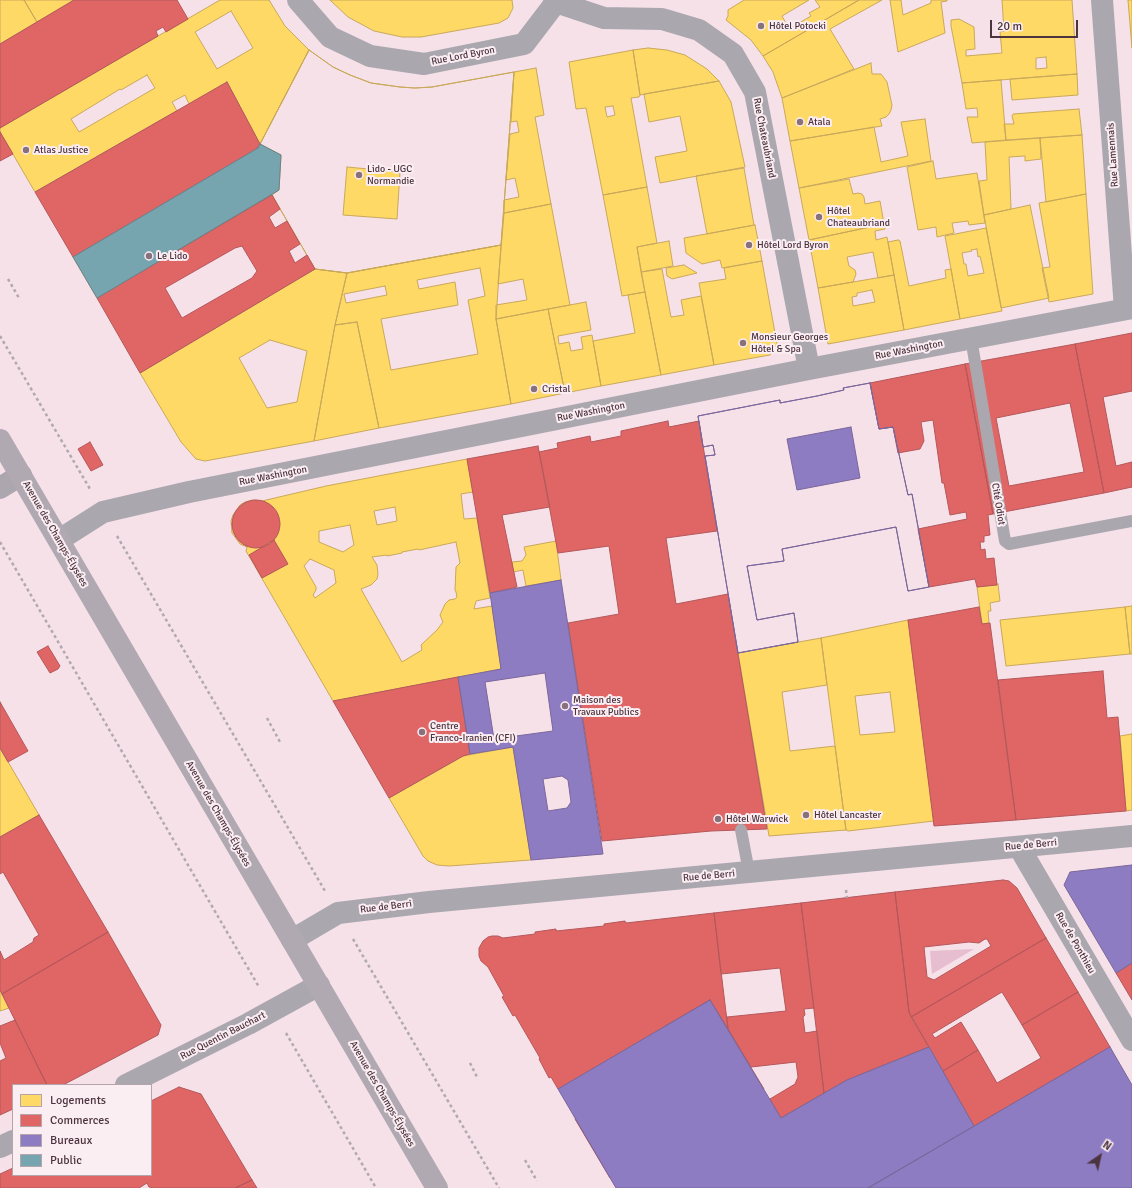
<!DOCTYPE html>
<html>
<head>
<meta charset="utf-8">
<style>
  body { margin:0 }
  #map { position:relative; width:1132px; height:1188px; overflow:hidden; background:#f6e1e9; font-family:Signika,sans-serif }
  canvas { display:block }
  .legend { position:absolute; left:12px; top:1084px; width:140px; height:92px; box-sizing:border-box; background:#fbeef3; border:1px solid #b5a4ab; margin:0; padding:5px 7px; list-style:none; font-size:12px; color:#4c343e }
  .legend li { display:flex; align-items:center; gap:8px; height:20px }
  .legend b { width:20px; border:1px solid #b5a4ab }
  .north { position:absolute; left:1080px; top:1136px; width:40px; height:40px; -webkit-text-stroke:3px #fbeef3; paint-order:stroke; rotate:34deg; font-size:11px; font-weight:700; line-height:16px; text-align:center; color:#4c343e }
  .north::after { content:''; display:block; margin:auto; width:14px; height:18px; background:#4c343e; clip-path:polygon(50% 0,100% 100%,50% 72%,0 100%) }
  .scale { position:absolute; left:990px; top:20px; width:88px; height:18px; box-sizing:border-box; border:2px solid #4c343e; border-top:0; padding-left:5px; font-size:12px; line-height:14px; white-space:nowrap; color:#4c343e; -webkit-text-stroke:3px #fbeef3; paint-order:stroke }
</style>
</head>
<body>
<div id="map">
<canvas width="1132" height="1188"></canvas>
<ul class="legend">
<li><b style="height:11px;background:#ffd966"></b>Logements</li>
<li><b style="height:11px;background:#e06666"></b>Commerces</li>
<li><b style="height:11px;background:#8e7cc3"></b>Bureaux</li>
<li><b style="height:11px;background:#76a5af"></b>Public</li>
</ul>
<div class="north">N</div>
<div class="scale">20 m</div>
</div>
<script>
const ctx = document.querySelector('canvas').getContext('2d');
ctx.lineJoin = 'round';
function paint(path, color) { ctx.fillStyle = color; ctx.fill(path, 'evenodd'); }
const shape = rows => new Path2D(rows.map(r => 'M' + r).join(''));
function trace(path, color, width, dash) { ctx.strokeStyle = color; ctx.lineWidth = width; ctx.lineCap = dash ? 'butt' : 'round'; ctx.setLineDash(dash || []); ctx.stroke(path); }
function label(font, color, halo, rows, align = 'center') {
  ctx.font = font + ' Signika,sans-serif'; ctx.lineWidth = 4; ctx.setLineDash([]); ctx.textBaseline = 'middle'; ctx.strokeStyle = halo; ctx.fillStyle = color; for (const [text, x, y, turn = 0] of rows) {
    ctx.save(); ctx.translate(x, y); ctx.rotate((+turn || 0) * Math.PI / 180); ctx.textAlign = isNaN(turn) ? turn : align; if (halo) ctx.strokeText(text, 0, 0); ctx.fillText(text, 0, 0); ctx.restore();
  }
}
paint(shape([
  [974,949,932,974,930,951]
]), '#e6becf');
const homes = shape([
  [0,0,24,0,37,22,0,44,0,0],
  [24,0,74,0,37,22,24,0],
  [220,0,269,0,285,26,309,50,260,144,227,82,189,104,185,95,172,102,177,111,35,192,0,132,0,128,220,0],
  [231,11,253,48,217,69,195,32,231,11],
  [147,75,155,88,79,132,71,119,120,89,121,90,147,75],
  [330,0,512,0,513,8,508,18,499,23,421,37,402,37,374,31,348,17,330,0],
  [744,0,809,0,782,16,789,29,811,16,809,13,820,7,815,0,859,0,763,56,751,40,726,20,728,16,728,10,744,0],
  [859,0,882,0,830,29,854,69,782,98,773,72,763,56,859,0],
  [890,0,901,0,903,15,931,3,931,0,947,0,947,1,941,2,945,33,898,52,890,0],
  [1002,0,1072,0,1077,74,962,83,951,26,951,20,959,19,974,27,975,49,966,50,966,56,1002,53,1000,32,1004,31,1002,0],
  [1046,57,1047,68,1036,69,1036,58,1046,57],
  [1128,0,1132,0,1132,48,1128,0],
  [648,48,667,50,685,55,707,69,719,81,640,95,633,50,648,48],
  [309,50,333,67,350,75,371,83,400,87,415,88,432,87,514,72,501,245,347,273,315,269,272,195,279,190,281,155,260,144,309,50],
  [347,167,400,172,397,219,343,215,347,167],
  [309,50,333,67,350,75,371,83,400,87,415,88,432,87,514,72,501,245,347,273,315,269,272,195,97,298,73,257,258,148,309,50],
  [633,50,640,95,639,97,631,98,647,187,603,195,586,108,576,109,569,62,633,50],
  [613,106,615,115,607,117,605,107,613,106],
  [871,63,872,74,881,74,887,82,892,105,891,110,889,114,886,117,880,119,882,126,790,141,782,98,871,63],
  [536,68,544,115,535,117,551,204,504,213,504,200,519,197,515,178,506,180,510,134,519,132,517,121,511,122,514,72,536,68],
  [1077,74,1078,95,1012,100,1010,79,1077,74],
  [1001,80,1006,140,972,143,967,117,978,117,977,108,966,109,962,83,1001,80],
  [719,81,731,102,745,167,660,183,655,157,687,151,680,116,649,122,644,94,719,81],
  [1079,109,1082,135,1006,140,1004,124,1014,124,1012,116,1013,114,1079,109],
  [925,119,931,161,799,188,790,141,874,127,881,162,908,156,901,122,925,119],
  [1082,135,1086,194,1046,202,1040,138,1082,135],
  [1040,138,1041,159,1025,161,1025,156,1009,157,1011,209,984,215,979,181,987,180,985,142,1040,138],
  [933,161,936,179,977,173,985,223,969,225,968,221,952,223,954,233,937,237,936,227,918,230,907,167,933,161],
  [744,168,754,225,707,234,696,176,744,168],
  [849,179,853,194,858,193,862,194,864,197,865,204,880,201,884,224,809,240,799,188,849,179],
  [647,187,657,243,637,247,645,292,622,296,603,195,647,187],
  [1086,194,1093,294,1049,302,1042,268,1050,267,1039,203,1086,194],
  [551,204,570,305,496,319,496,305,527,300,523,279,498,284,504,213,551,204],
  [1030,205,1049,298,1001,308,984,215,1030,205],
  [884,224,885,229,875,231,876,240,887,237,894,275,878,278,873,252,847,257,849,266,855,270,856,274,853,282,818,288,809,240,884,224],
  [755,225,762,261,722,268,720,260,702,264,686,253,684,238,755,225],
  [986,228,1002,311,960,319,945,236,986,228],
  [977,249,978,257,980,256,984,273,968,276,966,264,964,264,962,253,972,251,971,250,977,249],
  [898,240,900,241,909,286,946,278,945,270,951,269,960,319,904,330,888,242,898,240],
  [669,241,673,266,641,272,637,247,669,241],
  [501,245,496,319,511,404,379,428,357,322,335,325,347,273,501,245],
  [480,268,485,296,468,300,478,354,391,370,381,319,458,305,455,282,419,289,417,280,480,268],
  [385,286,387,295,346,303,344,294,385,286],
  [762,261,777,344,770,355,714,365,699,283,726,279,724,268,762,261],
  [684,265,697,273,672,279,667,276,666,268,684,265],
  [315,269,347,273,335,325,314,441,205,461,196,459,181,442,140,373,315,269],
  [270,340,307,351,297,402,267,408,239,358,270,340],
  [662,269,671,317,684,315,681,300,701,296,714,365,661,375,641,272,662,269],
  [894,275,904,330,828,344,818,288,894,275],
  [872,290,875,302,853,306,852,297,857,296,857,293,872,290],
  [645,292,661,375,601,386,593,341,635,333,628,295,645,292],
  [586,302,591,330,558,336,559,344,569,342,571,351,583,349,581,337,592,335,601,386,565,393,548,309,586,302],
  [548,309,565,393,511,404,496,319,548,309],
  [357,322,379,428,314,441,335,325,357,322],
  [467,459,473,492,461,494,464,519,477,518,490,598,476,601,474,609,492,606,501,669,333,701,246,551,247,547,240,544,232,533,231,521,233,515,240,505,245,502,253,500,262,501,326,486,467,459],
  [395,507,397,521,377,525,374,511,395,507],
  [350,525,354,545,343,552,319,542,319,531,350,525],
  [456,542,460,563,456,567,455,590,456,592,457,597,455,599,449,600,445,604,440,615,443,622,437,630,421,645,422,650,402,662,361,589,371,585,377,579,378,574,377,565,372,557,387,555,387,556,402,553,402,552,418,549,419,550,456,542],
  [310,559,334,570,336,583,315,598,313,595,316,590,316,587,304,566,310,559],
  [556,541,561,580,526,586,523,570,513,572,512,562,522,561,526,555,524,547,556,541],
  [998,584,1000,601,990,603,991,611,988,611,989,623,982,624,977,587,998,584],
  [1132,606,1132,654,1130,654,1125,607,1132,606],
  [1125,607,1130,654,1006,666,1000,620,1125,607],
  [908,620,934,821,848,831,846,830,821,638,908,620],
  [890,692,895,732,860,735,855,696,890,692],
  [821,638,827,685,782,692,790,751,835,746,846,830,769,836,738,653,821,638],
  [1132,734,1132,810,1126,811,1120,736,1132,734],
  [513,747,531,860,449,866,437,865,428,861,423,856,389,798,463,756,513,747],
  [0,748,39,815,0,837,0,748],
  [0,990,9,1008,0,1011,0,990],
  [809,1103,827,1134,791,1154,773,1123,809,1103]
]);
paint(homes, '#ffd966');
trace(homes, '#c9a85a', 1);
const shops = shape([
  [74,0,177,0,188,19,166,32,163,27,156,31,158,36,0,128,0,44,74,0],
  [227,82,260,144,258,148,73,257,35,192,227,82],
  [0,132,13,154,0,161,0,132],
  [272,195,280,209,269,217,275,228,287,221,300,244,289,251,295,263,307,255,315,269,140,373,97,298,272,195],
  [242,246,257,271,252,278,182,318,165,288,235,248,242,246],
  [1132,333,1132,391,1103,397,1116,466,1132,462,1132,487,1104,493,1075,344,1132,333],
  [1075,344,1104,493,993,514,965,364,1075,344],
  [1070,403,1084,472,1009,486,996,418,1070,403],
  [965,364,993,514,988,515,990,535,984,536,984,542,980,542,981,550,985,549,986,559,994,558,997,585,977,587,975,579,929,587,918,529,967,519,966,512,950,515,944,483,942,483,933,420,921,422,924,441,920,449,898,453,893,427,879,429,870,383,965,364],
  [668,421,669,427,699,421,717,531,666,538,676,604,728,594,767,829,711,831,602,841,568,623,619,614,609,546,558,553,539,452,558,448,557,443,590,436,591,442,621,436,621,431,668,421],
  [90,442,103,465,91,471,78,449,90,442],
  [538,446,550,507,502,515,517,587,490,593,467,459,538,446],
  '232 524a24 24 0 1 1 48 0a24 24 0 1 1-48 0Z',
  [274,540,288,564,262,578,249,555,274,540],
  [979,607,982,624,990,623,1016,820,934,826,908,620,979,607],
  [48,646,60,666,58,669,50,673,37,652,46,647,48,646],
  [1103,671,1107,718,1118,717,1126,811,1016,820,998,680,1103,671],
  [458,677,470,754,463,756,389,798,333,701,458,677],
  [0,702,28,751,8,762,0,748,0,702],
  [39,815,108,932,2,994,0,990,0,951,4,960,33,942,34,938,39,935,3,872,0,874,0,837,39,815],
  [1003,880,1009,881,1017,888,1046,938,911,1017,909,1012,895,892,1003,880],
  [985,939,987,939,991,946,934,980,927,977,924,947,969,942,979,943,985,939],
  [895,892,909,1012,929,1047,847,1080,824,1093,801,903,895,892],
  [801,903,814,1008,804,1009,805,1015,803,1017,805,1033,817,1031,824,1093,781,1118,770,1099,795,1084,798,1077,796,1062,751,1067,728,1029,727,1017,786,1011,780,968,721,974,714,913,801,903],
  [714,913,728,1029,710,1000,558,1089,551,1077,549,1078,539,1059,540,1058,515,1015,513,1016,502,997,504,996,488,967,481,961,479,956,479,948,483,941,488,937,492,936,498,936,503,938,535,934,535,932,556,929,556,931,604,926,604,924,625,921,626,923,714,913],
  [108,932,161,1025,158,1035,63,1085,47,1085,2,994,108,932],
  [1046,938,1078,992,1022,1025,1002,992,932,1034,935,1038,961,1022,978,1050,943,1071,911,1017,1046,938],
  [1132,963,1132,1000,1116,973,1132,963],
  [1078,992,1110,1047,974,1126,943,1071,978,1050,997,1083,1041,1058,1022,1025,1078,992],
  [710,1000,764,1089,610,1178,575,1119,683,1060,665,1026,710,1000],
  [15,1020,47,1085,13,1085,13,1109,0,1115,0,1061,6,1058,0,1043,0,1026,15,1020],
  [179,1087,201,1094,252,1180,235,1188,154,1188,149,1187,147,1183,139,1188,0,1188,0,1174,13,1168,13,1175,151,1175,151,1101,179,1087],
  [252,1180,257,1188,235,1188,252,1180]
]);
paint(shops, '#e06666');
trace(shops, '#b4575a', 1);
const offices = shape([
  [870,383,879,429,893,427,908,495,912,494,929,587,908,591,896,527,782,549,784,561,747,566,757,620,794,613,798,642,738,653,705,456,715,455,713,445,703,447,698,416,780,400,780,403,817,396,844,390,843,388,870,383],
  [851,427,860,478,797,490,787,439,851,427],
  [870,383,879,429,893,427,908,495,912,494,929,587,908,591,896,527,782,549,784,561,747,566,757,620,794,613,798,642,738,653,705,456,715,455,713,445,703,447,698,416,780,400,780,403,817,396,844,390,843,388,870,383],
  [561,580,603,854,531,860,513,747,470,754,458,677,501,669,490,593,561,580],
  [545,673,553,731,494,739,485,682,545,673],
  [562,776,568,780,571,802,567,808,548,811,543,779,562,776],
  [1132,865,1132,963,1116,973,1064,885,1070,872,1132,865],
  [710,1000,781,1118,847,1080,929,1047,974,1126,868,1188,616,1188,558,1089,710,1000],
  [1110,1047,1132,1085,1132,1188,868,1188,1110,1047]
]);
paint(offices, '#8e7cc3');
trace(offices, '#7a669b', 1);
const public = shape([
  [260,144,281,155,279,190,97,298,73,257,258,148,260,144]
]);
paint(public, '#76a5af');
trace(public, '#69838d', 1);
trace(shape([
  [8,279,19,298],
  [0,336,90,489],
  [117,536,325,891],
  [0,542,259,987],
  [267,718,280,742],
  [846,890,847,898],
  [353,939,499,1188],
  [286,1033,376,1188],
  [470,1063,478,1079],
  [525,1160,537,1181]
]), '#b1a9b0', 2.5, [3, 3]);
trace(shape([
  [971,338,1005,541,1009,544,1132,521],
  [741,830,749,872]
]), '#aba7af', 12);
trace(shape([
  [298,0,330,37,370,56,424,64,524,44,556,2],
  [554,0,556,2,604,18,662,19,699,30,733,54,755,92,809,369],
  [1102,0,1125,309],
  [59,540,103,512,189,492,809,369,1132,308],
  [1019,847,1132,1040],
  [292,940,338,913,429,902,1132,836],
  [126,1085,248,1024,319,985],
  [0,1147,13,1141]
]), '#aba7af', 22);
trace(shape([
  [0,488,21,475]
]), '#aca6ae', 22);
trace(shape([
  [0,440,437,1188]
]), '#b1a9b2', 22);
for (const [x, y, r, color] of [
  [761,26,4,"#88717a"],
  [800,122,4,"#88717a"],
  [26,150,4,"#88717a"],
  [359,175,4,"#88717a"],
  [819,217,4,"#88717a"],
  [749,245,4,"#88717a"],
  [149,256,4,"#88717a"],
  [743,343,4,"#88717a"],
  [534,389,4,"#88717a"],
  [565,706,4,"#88717a"],
  [422,732,4,"#88717a"],
  [806,815,4,"#88717a"],
  [718,819,4,"#88717a"]
]) { const dot = new Path2D(); dot.arc(x, y, r, 0, 2 * Math.PI); ctx.fillStyle = color; ctx.fill(dot); trace(dot, '#fbeef3', 1.5); }
label('10px', '#4c343e', '#fbeef3', [
  ["Hôtel Potocki",769,26],
  ["Atala",808,122],
  ["Atlas Justice",34,150],
  ["Lido - UGC",367,169],
  ["Normandie",367,181],
  ["Hôtel",827,211],
  ["Chateaubriand",827,223],
  ["Hôtel Lord Byron",757,245],
  ["Le Lido",157,256],
  ["Monsieur Georges",751,337],
  ["Hôtel & Spa",751,349],
  ["Cristal",542,389],
  ["Maison des",573,700],
  ["Travaux Publics",573,712],
  ["Centre",430,726],
  ["Franco-Iranien (CFI)",430,738],
  ["Hôtel Lancaster",814,815],
  ["Hôtel Warwick",726,819]
], 'left');
label('10px', '#4c343e', '#fbeef3', [
  ["Rue Lord Byron",463,56,-11],
  ["Rue Chateaubriand",764,138,79],
  ["Rue Lamennais",1113,155,-94],
  ["Rue Washington",909,350,-11],
  ["Rue Washington",591,412,-11],
  ["Rue Washington",273,476,-11],
  ["Cité Odiot",998,504,81],
  ["Avenue des Champs-Élysées",55,534,60],
  ["Avenue des Champs-Élysées",218,814,60],
  ["Rue de Berri",1031,845,-5],
  ["Rue de Berri",709,876,-5],
  ["Rue de Berri",386,907,-7],
  ["Rue de Ponthieu",1075,943,60],
  ["Rue Quentin Bauchart",223,1036,-27],
  ["Avenue des Champs-Élysées",382,1094,60]
]);
</script>
</body>
</html>
